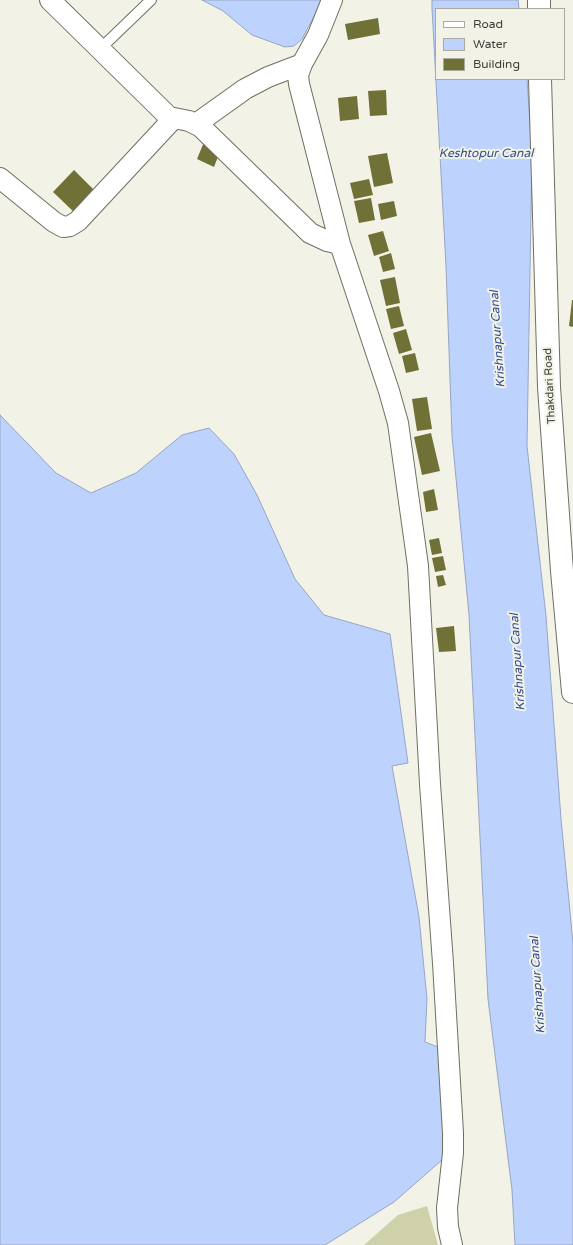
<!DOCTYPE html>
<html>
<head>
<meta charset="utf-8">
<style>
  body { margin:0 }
  #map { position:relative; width:573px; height:1245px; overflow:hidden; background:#f2f3e6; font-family:"Varela Round",sans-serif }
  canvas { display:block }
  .legend { position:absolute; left:435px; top:8px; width:130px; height:72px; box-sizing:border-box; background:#f2f3e6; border:1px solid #aaaaa0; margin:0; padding:5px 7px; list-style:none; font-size:12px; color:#3d3d38 }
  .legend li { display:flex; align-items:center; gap:8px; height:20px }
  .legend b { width:20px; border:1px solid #aaaaa0 }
</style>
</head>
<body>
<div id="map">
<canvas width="573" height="1245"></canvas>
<ul class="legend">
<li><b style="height:5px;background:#fff"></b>Road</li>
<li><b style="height:11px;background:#bed2fe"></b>Water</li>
<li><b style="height:11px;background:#707136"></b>Building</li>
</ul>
</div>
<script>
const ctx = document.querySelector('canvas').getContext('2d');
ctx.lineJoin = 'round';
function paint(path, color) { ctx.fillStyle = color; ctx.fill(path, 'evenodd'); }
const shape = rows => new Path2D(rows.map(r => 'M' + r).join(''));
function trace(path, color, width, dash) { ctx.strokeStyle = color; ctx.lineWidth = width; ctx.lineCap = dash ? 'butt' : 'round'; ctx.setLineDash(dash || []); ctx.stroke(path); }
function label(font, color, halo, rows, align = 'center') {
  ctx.font = font + ' "Varela Round",sans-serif'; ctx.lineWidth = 4; ctx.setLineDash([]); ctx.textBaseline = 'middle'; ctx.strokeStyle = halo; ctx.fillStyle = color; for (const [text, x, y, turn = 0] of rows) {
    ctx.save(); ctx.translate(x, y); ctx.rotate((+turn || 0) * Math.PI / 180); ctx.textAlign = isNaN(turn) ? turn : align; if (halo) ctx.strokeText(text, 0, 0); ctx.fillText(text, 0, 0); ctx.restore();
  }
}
paint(shape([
  [427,1206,438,1245,364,1245,398,1215]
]), '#ced1a9');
const water = shape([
  [202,0,323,0,302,39,294,46,285,47,252,35,223,11,202,0],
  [432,0,518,0,519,9,436,9,436,79,527,79,532,153,527,446,546,616,561,819,573,943,573,1245,515,1245,512,1190,488,999,469,615,452,436,446,266,432,8,432,0],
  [0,415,56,473,91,493,136,473,182,435,209,428,234,454,257,495,295,579,324,615,390,634,408,763,392,766,419,917,427,999,425,1042,438,1047,450,1153,394,1202,325,1245,0,1245,0,415]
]);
paint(water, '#bed2fe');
trace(water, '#97a5c3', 1);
paint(shape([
  [378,18,380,34,348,40,345,24],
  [386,90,387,115,370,116,368,91],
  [357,96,359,119,340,121,338,98],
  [204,142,221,149,214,167,197,159],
  [387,153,393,183,374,187,368,156],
  [74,170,98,194,77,215,53,192],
  [369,179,373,195,354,199,350,183],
  [371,198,375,220,359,223,354,201],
  [394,201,397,216,381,220,378,204],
  [383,231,389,251,374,256,368,235],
  [391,253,395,269,383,272,379,257],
  [395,277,400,303,386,306,380,280],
  [572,300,573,300,573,327,569,326],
  [399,306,404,326,391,329,386,309],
  [406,329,412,350,399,354,393,333],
  [415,353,419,370,406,373,402,356],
  [427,397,432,429,417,431,412,399],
  [431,433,440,471,422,475,414,437],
  [434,489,438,510,426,512,423,492],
  [439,538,442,553,432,555,429,540],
  [443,556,446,570,435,572,432,558],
  [443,575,446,585,438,587,436,576],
  [454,626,456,651,439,652,436,628]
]), '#707136');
const lane = shape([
  [99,50,151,0]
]);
const street = shape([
  [50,0,169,117,189,121,201,127,310,233,327,241,340,244],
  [332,0,318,35,302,64,298,75,299,84,340,244,389,391,398,423,414,537,418,566,430,784,443,963,453,1133,453,1153,447,1208,448,1227,452,1245],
  [196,124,245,89,268,77,302,64],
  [0,178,54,222,63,227,70,226,78,221,173,119]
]);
const secondary = shape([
  [539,0,539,9],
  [540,79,549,387,562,571,573,692]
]);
trace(lane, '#6e6f63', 12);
trace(street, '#6e6f63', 22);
trace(secondary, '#6e6f63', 24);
trace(lane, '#fff', 10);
trace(street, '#fff', 20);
trace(secondary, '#fff', 22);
label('11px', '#3d3d38', '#f2f3e6', [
  ["Thakdari Road",550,386,-93]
]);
label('italic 12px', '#324d8d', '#f2f3e6', [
  ["Keshtopur Canal",486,154],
  ["Krishnapur Canal",498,339,-94],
  ["Krishnapur Canal",518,662,-94],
  ["Krishnapur Canal",538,985,-94]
]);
</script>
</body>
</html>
